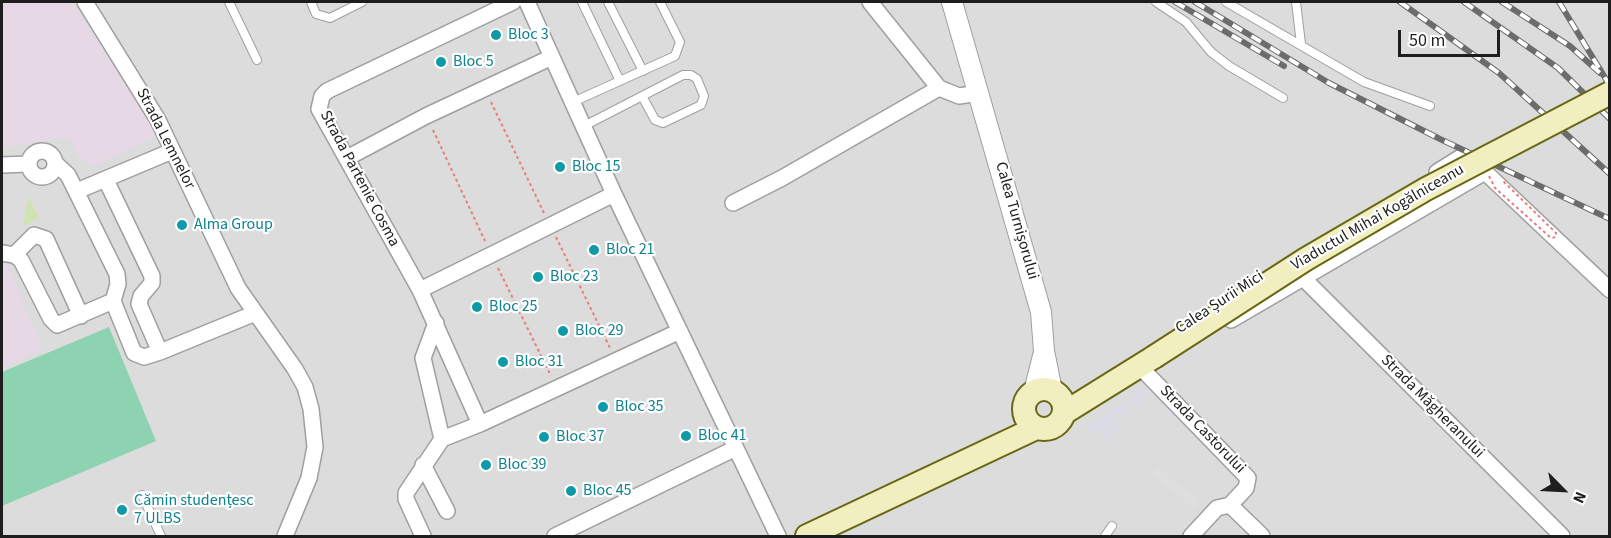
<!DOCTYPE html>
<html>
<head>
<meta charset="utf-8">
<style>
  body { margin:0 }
  #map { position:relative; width:1611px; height:538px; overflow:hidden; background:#eeeae6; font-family:"Source Sans 3",sans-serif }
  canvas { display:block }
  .frame { position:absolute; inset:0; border:3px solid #1e1e1e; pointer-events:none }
  .north { position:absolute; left:1533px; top:460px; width:60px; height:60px; -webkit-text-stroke:4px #fff; paint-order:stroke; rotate:114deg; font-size:16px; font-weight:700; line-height:24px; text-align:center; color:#1e1e1e }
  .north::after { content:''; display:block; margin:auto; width:21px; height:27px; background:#1e1e1e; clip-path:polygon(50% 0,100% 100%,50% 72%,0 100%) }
  .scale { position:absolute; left:1398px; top:30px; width:102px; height:27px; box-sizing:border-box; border:3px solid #1e1e1e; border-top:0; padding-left:8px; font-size:18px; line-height:21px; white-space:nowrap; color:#1e1e1e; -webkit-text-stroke:4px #fff; paint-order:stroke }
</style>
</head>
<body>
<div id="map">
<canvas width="1611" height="538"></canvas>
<div class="frame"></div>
<div class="north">N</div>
<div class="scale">50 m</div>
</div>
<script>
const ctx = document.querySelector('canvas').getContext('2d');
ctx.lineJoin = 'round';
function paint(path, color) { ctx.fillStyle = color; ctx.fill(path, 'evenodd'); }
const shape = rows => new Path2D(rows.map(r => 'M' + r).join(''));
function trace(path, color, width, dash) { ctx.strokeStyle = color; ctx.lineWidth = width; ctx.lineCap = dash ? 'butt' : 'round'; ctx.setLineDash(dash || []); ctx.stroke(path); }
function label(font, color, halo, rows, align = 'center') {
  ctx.font = font + ' "Source Sans 3",sans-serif'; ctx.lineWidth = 4.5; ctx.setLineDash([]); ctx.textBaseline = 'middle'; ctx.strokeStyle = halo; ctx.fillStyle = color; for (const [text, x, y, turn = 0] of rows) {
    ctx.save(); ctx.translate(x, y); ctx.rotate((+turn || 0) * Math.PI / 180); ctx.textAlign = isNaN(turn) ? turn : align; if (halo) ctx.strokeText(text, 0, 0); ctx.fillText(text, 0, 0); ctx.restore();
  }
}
paint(shape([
  [2,2,1609,2,1609,536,2,536]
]), '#dcdcdc');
paint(shape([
  [14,2,72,2,158,135,93,166,78,156,69,137,2,147,2,5],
  [2,264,7,265,43,349,2,367]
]), '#e6d9e5');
paint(shape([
  [28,197,39,218,23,226]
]), '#cee2b2');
paint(shape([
  [109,327,156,441,2,506,2,372]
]), '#8ed3b1');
paint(shape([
  [310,2,356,2,328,15,321,15],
  [1158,466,1200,502,1194,510,1151,473]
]), '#dedede');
paint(shape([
  [1149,385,1240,479,1174,414,1170,418,1166,413,1169,409,1164,404,1162,405,1155,395,1149,393,1134,408,1132,405,1147,392,1125,408,1131,416,1127,420,1119,412,1113,416,1119,423,1119,428,1111,436,1114,439,1110,443,1097,430,1091,433,1087,427]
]), '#dadbe4');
const service = shape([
  [229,2,257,60],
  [311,2,316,14,330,18,362,2],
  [582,2,620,81],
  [608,2,643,71],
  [1156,2,1186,22,1211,52,1229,66,1283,98],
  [1226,2,1364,82,1430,106],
  [1296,2,1301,44],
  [573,102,675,56,680,42,660,2],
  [584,126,683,75,691,75,697,79,704,96,701,105,663,123,655,120,642,96],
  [142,495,161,536],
  [1105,536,1112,526]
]);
const minor = shape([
  [85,2,158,120,238,288,295,369,305,387,311,409,315,447,309,478,285,536],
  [513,2,327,91,322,96,319,109,420,290,614,194],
  [527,2,614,194,778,536],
  [870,2,939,88,959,96,979,93],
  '29 164a13 13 0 1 1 26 0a13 13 0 1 1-26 0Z',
  [347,158,426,116,552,57],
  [55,163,68,175,117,274,118,284,113,301,134,353,144,357,160,352,253,314],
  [2,165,28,164],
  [1485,172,1610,290],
  [106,180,152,276,152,283,141,296,139,304,160,352],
  [77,191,172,151],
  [733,203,782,178,939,88],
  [2,253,14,255,21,260,51,319,57,325,113,301],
  [14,255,34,235,46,239,81,316],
  [1297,272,1562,536],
  [420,290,480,424,680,331],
  [1231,320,1485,172,1470,160,1461,157,1437,172],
  [1145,372,1248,478,1246,488,1230,505,1217,508,1191,536],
  [442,439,480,424],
  [423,465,447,511],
  [1230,505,1262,536],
  [423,536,406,499,406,493,442,439,423,358,436,323],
  [555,536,736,448]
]);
const tertiary = shape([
  [952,2,1041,312,1044,351,1052,391],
  [1034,392,1043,356]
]);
const secondary = shape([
  '1024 409a20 20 0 1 1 40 0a20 20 0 1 1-40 0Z',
  [1064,413,1154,357],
  [807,536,1036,428]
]);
trace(service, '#9f9f9f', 10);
trace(minor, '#9f9f9f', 18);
trace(tertiary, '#9f9f9f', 22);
trace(secondary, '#676813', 26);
trace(shape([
  [491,102,544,213],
  [433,130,485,241],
  [556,237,610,348],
  [498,268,551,376]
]), '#e87d7d', 2, [3, 3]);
trace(service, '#fff', 8);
trace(minor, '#fff', 15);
trace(tertiary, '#fff', 20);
trace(secondary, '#f1efc0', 22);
const rail = shape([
  [1175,2,1284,66],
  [1195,2,1329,83,1440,139,1610,219],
  [1400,2,1499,73,1610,174],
  [1464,2,1558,68,1610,119],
  [1502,2,1570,46,1600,73],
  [1559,2,1610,86]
]);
trace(rail, '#6c6c6c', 6);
trace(rail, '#fff', 4, [11]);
const secondaryBridge = shape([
  [1154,357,1306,259,1426,189,1610,93]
]);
trace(secondaryBridge, '#676813', 26, []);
trace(shape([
  [1489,176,1495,188,1551,238,1556,237,1556,233,1503,181]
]), '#e87d7d', 2, [3, 3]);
trace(secondaryBridge, '#f1efc0', 22);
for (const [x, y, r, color] of [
  [496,35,6,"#0f9aa8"],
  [441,62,6,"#0f9aa8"],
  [560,167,6,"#0f9aa8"],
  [182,225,6,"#0f9aa8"],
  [594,250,6,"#0f9aa8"],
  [538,277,6,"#0f9aa8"],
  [477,307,6,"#0f9aa8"],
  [563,331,6,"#0f9aa8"],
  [503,362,6,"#0f9aa8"],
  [603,407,6,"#0f9aa8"],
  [686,436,6,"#0f9aa8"],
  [544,437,6,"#0f9aa8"],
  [486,465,6,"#0f9aa8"],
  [571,491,6,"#0f9aa8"],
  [122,510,6,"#0f9aa8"]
]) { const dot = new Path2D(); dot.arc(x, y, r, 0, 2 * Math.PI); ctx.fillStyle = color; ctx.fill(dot); trace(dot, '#fff', 2); }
label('16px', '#0d838f', '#fff', [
  ["Bloc 3",508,35],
  ["Bloc 5",453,62],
  ["Bloc 15",572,167],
  ["Alma Group",194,225],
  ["Bloc 21",606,250],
  ["Bloc 23",550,277],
  ["Bloc 25",489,307],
  ["Bloc 29",575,331],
  ["Bloc 31",515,362],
  ["Bloc 35",615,407],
  ["Bloc 41",698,436],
  ["Bloc 37",556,437],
  ["Bloc 39",498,465],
  ["Bloc 45",583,491],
  ["Cămin studențesc",134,501],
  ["7 ULBS",134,519]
], 'left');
label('16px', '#1e1e1e', '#fff', [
  ["Strada Lemnelor",165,139,63],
  ["Strada Partenie Cosma",359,179,62],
  ["Viaductul Mihai Kogălniceanu",1378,218,-30],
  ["Calea Turnișorului",1016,221,74],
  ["Calea Șurii Mici",1220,303,-33],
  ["Strada Măgheranului",1432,407,45],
  ["Strada Castorului",1202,430,46]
]);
</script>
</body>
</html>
